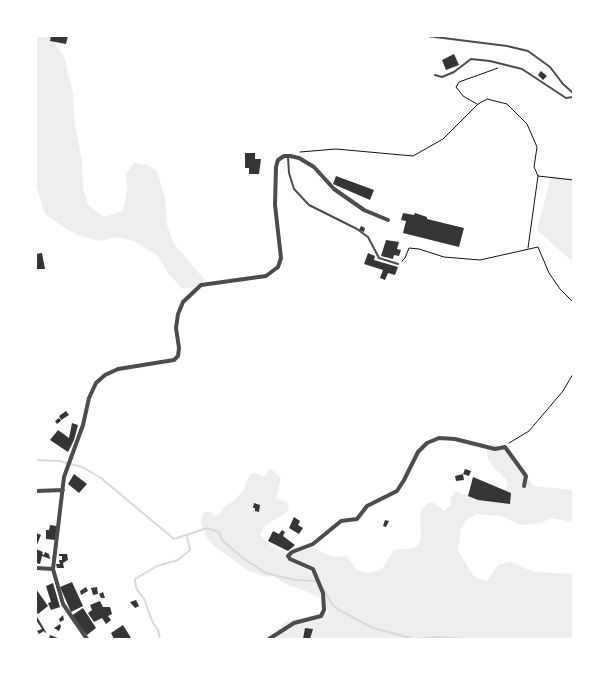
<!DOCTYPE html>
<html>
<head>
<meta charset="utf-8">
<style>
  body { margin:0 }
  #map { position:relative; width:609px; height:675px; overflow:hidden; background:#fff; font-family:"Roboto Serif",serif }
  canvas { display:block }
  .frame { position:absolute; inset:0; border:37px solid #fff; pointer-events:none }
</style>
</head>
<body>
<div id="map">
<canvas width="609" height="675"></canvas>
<div class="frame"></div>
</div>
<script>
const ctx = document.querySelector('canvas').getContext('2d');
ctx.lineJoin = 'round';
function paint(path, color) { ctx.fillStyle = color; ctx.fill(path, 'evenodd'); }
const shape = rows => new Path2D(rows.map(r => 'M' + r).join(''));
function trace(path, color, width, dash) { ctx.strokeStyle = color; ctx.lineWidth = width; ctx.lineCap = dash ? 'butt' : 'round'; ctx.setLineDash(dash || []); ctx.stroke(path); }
paint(shape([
  [36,36,54,36,55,43,65,59,73,94,75,125,82,161,83,188,88,205,104,217,123,211,127,190,126,174,134,163,147,165,157,171,165,198,167,225,174,244,205,280,194,287,182,289,168,273,157,255,134,241,116,237,100,241,81,236,68,230,45,214,36,185],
  [551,176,573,178,573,262,537,230],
  [491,443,510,449,533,486,573,490,573,522,551,518,541,523,520,525,501,516,476,514,467,519,461,529,458,551,473,575,476,578,487,581,498,565,510,562,534,572,573,574,573,639,276,639,275,634,286,621,329,613,321,598,299,588,289,586,273,576,267,577,247,570,214,546,207,538,201,524,202,515,205,512,211,512,214,516,219,515,225,506,234,501,244,489,250,474,255,473,264,477,270,468,281,478,276,499,286,502,289,507,287,512,265,526,260,535,272,546,293,555,300,547,307,545,333,557,347,556,356,569,366,573,374,572,382,569,394,550,413,548,418,545,421,538,420,518,421,511,428,503,434,503,444,511,451,505,450,499,456,491,464,495,474,492,498,493,505,488,508,485,506,479,494,468,488,459,487,450]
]), '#eee');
trace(shape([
  [36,460,59,461,82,467,101,478,174,539,207,528,219,532,222,540,244,559,266,573,295,580,319,581,332,604,339,610,373,628,414,639,437,637,465,639],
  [160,639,158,630,153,623,144,599,136,588,135,579,157,566,178,560,190,550,187,536]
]), '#d9d9d9', 2);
paint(shape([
  [51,36,68,36,66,44,50,41],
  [454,54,459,65,446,70,442,60],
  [541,71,547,76,543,80,538,75],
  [245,153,255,153,255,159,261,159,259,174,249,174,249,168,245,168],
  [336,176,374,190,370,200,333,184],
  [403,213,414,215,415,213,427,217,427,219,464,228,459,247,403,233,406,221,401,220],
  [361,226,365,228,364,232,359,230],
  [386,240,399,242,397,249,401,250,399,256,394,255,393,259,381,256],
  [42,253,45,269,36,269,36,254],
  [368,253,375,256,374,260,398,267,395,275,388,273,385,280,380,278,383,270,364,264],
  [66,411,69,415,61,420,59,416],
  [59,418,61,421,57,424,55,421],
  [72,423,78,425,74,440,68,452,50,440,58,430,69,438],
  [465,469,471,471,469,476,463,474,464,480,456,481,455,476,463,474],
  [74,474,87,484,79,493,68,484],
  [473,477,511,493,510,504,478,500,468,496],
  [254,503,260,505,259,512,255,511,255,508,253,508],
  [294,517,300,521,298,525,303,528,299,534,289,528],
  [385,520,389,521,386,527,383,526],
  [50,525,57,526,55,540,46,539,46,530,49,530],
  [282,530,285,532,283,536,295,545,288,551,268,541,273,531,279,534],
  [36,533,41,535,36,547],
  [36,549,43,552,42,554,44,555,45,552,49,554,50,559,42,556,40,564,36,563],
  [59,554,67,554,68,560,63,563,64,568,57,568,56,564,60,564,59,560,62,560,62,556,59,556],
  [72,582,83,606,71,612,60,587],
  [53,583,60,607,51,610,48,603,51,602,46,586],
  [86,587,88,591,81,595,80,591],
  [97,587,98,594,93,595,91,588],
  [36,589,48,606,38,614,36,612],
  [103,592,105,598,101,598,99,594],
  [136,600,139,606,135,608,130,602],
  [100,601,103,607,110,607,112,614,108,616,111,620,106,624,102,618,94,622,88,613,92,610,90,605],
  [83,608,96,628,87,635,71,616],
  [36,615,46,632,45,633,44,631,39,634,37,631,42,629,36,620],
  [63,615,64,620,60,622,59,619],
  [60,624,61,627,59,631,54,628],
  [123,625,131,638,114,639,111,633],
  [305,628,313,629,310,639,303,639],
  [50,635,60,639,49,639]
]), '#353535');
trace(shape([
  [477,104,463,96,456,87,459,82,498,68],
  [300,152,336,149,413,156,443,139,478,104,487,99,507,104,527,124,537,147,534,167,538,176,573,180],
  [528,248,538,176],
  [402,261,405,258,409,248,419,249,444,257,480,260,538,247,549,273,560,289,573,302],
  [509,443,529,431,563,391,573,374]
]), '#111', 1);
trace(shape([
  [427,36,507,46,528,51,550,67,563,84,573,93],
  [435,75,442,77,454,72,471,59,490,61,522,69,566,98,573,97],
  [288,157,289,173,294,189,309,205,357,229,368,237,379,258,398,264]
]), '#4c4c4c', 2);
trace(shape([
  [36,491,63,490],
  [36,568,53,569,63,604,87,639],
  [53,569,64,477,83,425,89,398,96,383,105,375,118,369,174,360,178,356,179,348,176,328,178,314,183,302,201,285,266,276,278,267,281,258,275,205,276,167,278,160,284,156,290,156,299,158,314,167,334,189,364,210,388,220],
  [269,639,294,623,321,616,324,610,323,593,313,569,290,559,288,556,292,552,313,544,341,521,357,519,367,506,397,491,404,480,418,452,427,443,439,438,455,439,495,449,505,447,526,476,524,486]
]), '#4c4c4c', 4);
</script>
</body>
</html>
